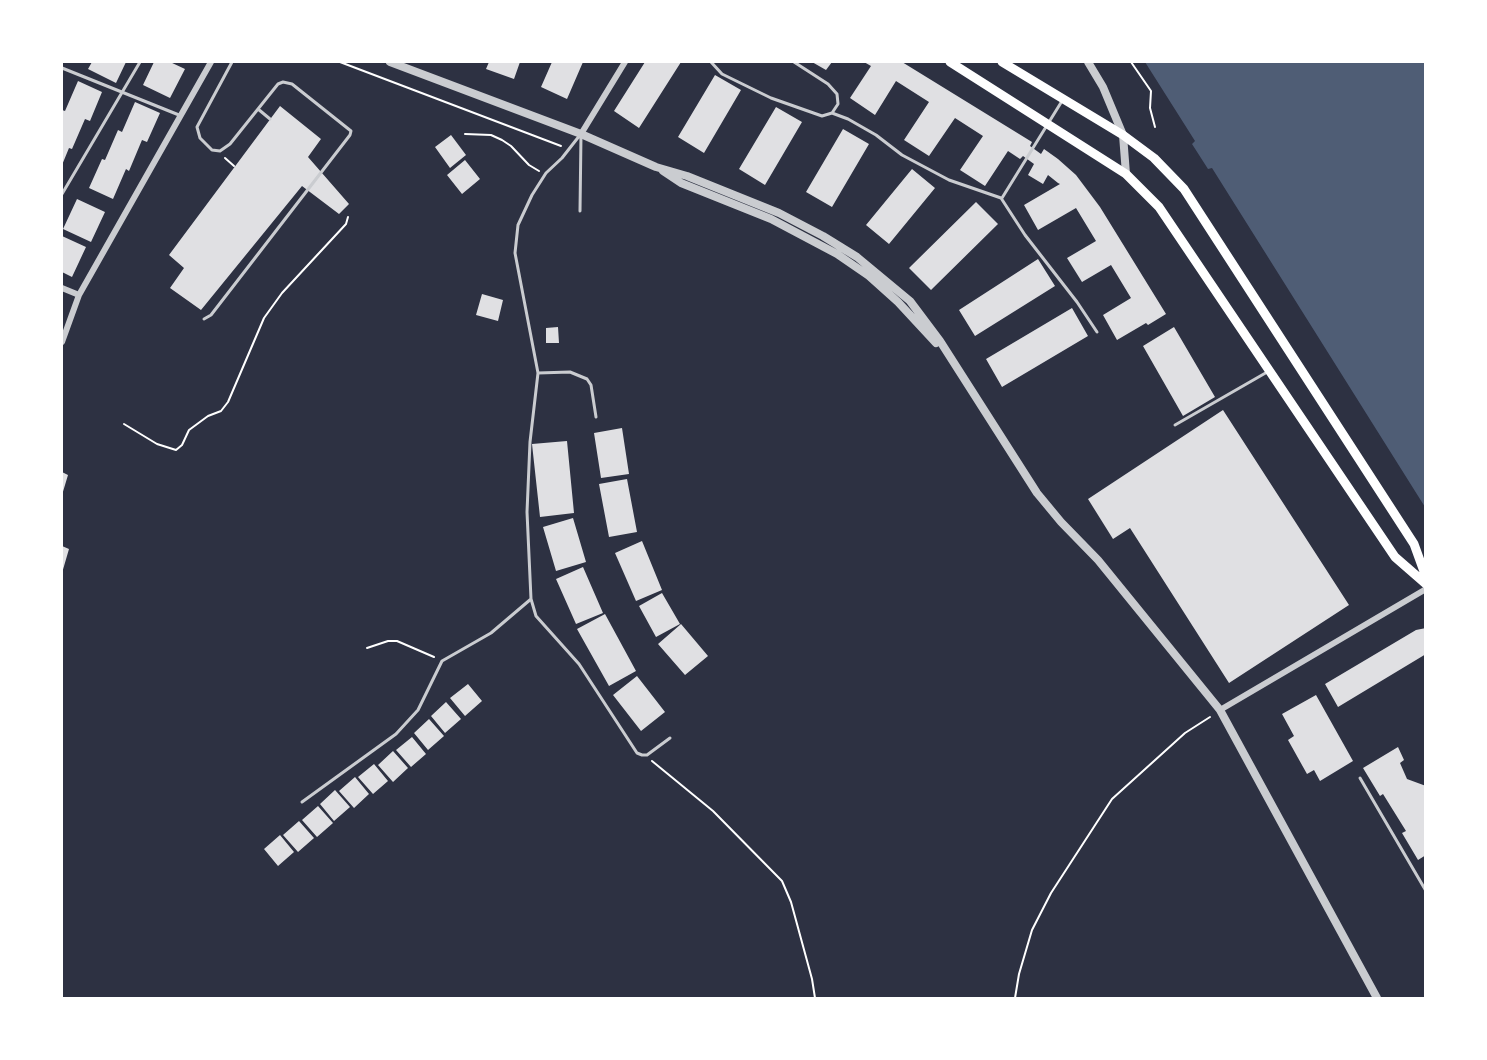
<!DOCTYPE html>
<html>
<head>
<meta charset="utf-8">
<style>
  body { margin:0 }
  #map { position:relative; width:1487px; height:1060px; overflow:hidden; background:#2d3142; font-family:Roboto,sans-serif }
  canvas { display:block }
  .frame { position:absolute; inset:0; border:63px solid #fff; pointer-events:none }
</style>
</head>
<body>
<div id="map">
<canvas width="1487" height="1060"></canvas>
<div class="frame"></div>
</div>
<script>
const ctx = document.querySelector('canvas').getContext('2d');
ctx.lineJoin = 'round';
function paint(path, color) { ctx.fillStyle = color; ctx.fill(path, 'evenodd'); }
const shape = rows => new Path2D(rows.map(r => 'M' + r).join(''));
function trace(path, color, width, dash) { ctx.strokeStyle = color; ctx.lineWidth = width; ctx.lineCap = dash ? 'butt' : 'round'; ctx.setLineDash(dash || []); ctx.stroke(path); }
paint(shape([
  [1145,62,1425,62,1425,507,1212,168,1208,169,1192,144,1195,141]
]), '#4f5d75');
paint(shape([
  [92,62,126,62,116,83,88,69],
  [154,62,170,62,185,69,170,98,143,85],
  [489,62,520,62,514,79,486,69],
  [552,62,583,62,567,99,541,87],
  [645,62,681,62,639,128,614,111],
  [812,62,832,62,826,70],
  [864,62,902,62,1032,142,1030,146,1041,154,1044,149,1058,159,1076,175,1100,207,1166,314,1148,325,1146,323,1117,340,1103,315,1131,298,1111,265,1082,282,1067,258,1096,241,1076,208,1038,230,1024,205,1060,184,1058,183,1048,175,1043,184,1028,175,1034,164,1023,156,1020,159,1008,151,985,186,960,170,983,136,955,118,929,156,904,140,929,102,896,81,875,115,850,98,871,66],
  [715,75,741,90,704,153,678,137],
  [78,81,102,92,90,121,85,119,72,149,69,148,62,165,62,110,65,111],
  [135,102,160,113,147,142,142,140,129,171,126,169,113,199,89,188,102,159,105,160,118,130,122,132],
  [280,106,321,139,308,157,349,204,339,214,302,186,201,310,170,288,184,268,169,255],
  [776,107,802,122,765,185,739,169],
  [843,129,869,144,832,207,806,192],
  [451,135,466,155,450,168,435,147],
  [465,160,480,179,462,194,447,175],
  [912,169,935,188,889,244,866,225],
  [77,199,105,212,91,242,63,229],
  [976,202,998,224,931,290,909,268],
  [62,236,86,247,72,277,62,272],
  [1038,259,1055,286,975,336,959,310],
  [482,294,503,300,498,321,476,315],
  [1072,308,1088,336,1002,387,986,359],
  [558,327,559,343,546,343,546,328],
  [1174,327,1215,397,1183,416,1143,346],
  [1223,410,1349,605,1229,683,1130,528,1113,539,1088,499],
  [622,428,629,474,601,478,594,433],
  [567,441,574,513,540,517,532,444],
  [62,472,68,475,62,495],
  [627,479,637,532,609,537,599,484],
  [573,518,586,562,556,571,543,527],
  [642,541,662,590,636,601,615,553],
  [62,546,69,549,62,573],
  [583,567,603,613,576,624,556,579],
  [662,593,680,624,656,637,639,606],
  [605,614,636,671,609,686,577,629],
  [681,624,708,656,685,675,658,644],
  [1426,628,1426,654,1338,707,1325,684,1416,630],
  [637,676,665,712,641,731,613,695],
  [468,684,482,701,465,716,450,698],
  [1316,695,1353,761,1320,781,1314,770,1307,774,1288,740,1294,736,1282,714],
  [446,702,461,719,445,733,431,716],
  [429,719,444,736,428,750,414,733],
  [412,737,426,754,411,767,396,750],
  [1398,747,1404,760,1400,763,1407,779,1426,786,1426,855,1418,860,1402,833,1406,831,1383,794,1380,796,1363,768],
  [393,751,408,768,393,782,378,765],
  [374,764,388,781,373,794,358,777],
  [355,777,369,794,354,808,339,791],
  [335,790,350,807,334,821,320,804],
  [318,806,333,823,317,837,302,820],
  [299,821,314,838,298,852,283,835],
  [280,835,294,852,278,866,264,849]
]), '#e0e0e3');
trace(shape([
  [340,62,561,146],
  [1131,62,1151,91,1150,108,1155,127],
  [465,134,491,135,502,140,511,146,529,165,539,171],
  [225,158,234,166],
  [124,424,157,444,176,450,182,445,189,430,208,416,221,411,228,402,264,318,282,293,346,224,348,217],
  [367,648,388,641,397,641,434,657],
  [652,761,713,811,782,881,791,902,812,979,815,998],
  [1015,998,1019,974,1032,930,1051,893,1112,799,1185,733,1210,717]
]), '#fff', 2);
trace(shape([
  [711,62,722,74,771,98,822,116,832,113,838,104,837,94,828,84,794,62],
  [62,68,179,115],
  [258,109,270,119],
  [832,113,848,119,876,135,902,155,949,180,1001,198,1025,235,1077,302,1097,332],
  [580,135,562,158,546,173,532,195,518,225,515,253,538,373,530,442,527,512,531,599,536,616,579,664,637,753,642,755,647,755,670,738],
  [62,194,140,62],
  [1002,198,1062,101],
  [580,211,581,135],
  [204,319,211,315,350,135,351,131,292,84,283,82,278,84,230,144,220,151,212,150,200,138,197,127,232,62],
  [538,373,570,372,587,379,591,385,596,417],
  [1175,425,1269,371],
  [1360,778,1426,891],
  [302,802,396,734,418,710,442,661,491,633,531,599]
]), '#caccd0', 3);
trace(shape([
  [581,134,625,62],
  [62,288,79,295],
  [62,342,79,295,211,62],
  [1220,710,1426,589]
]), '#caccd0', 6);
trace(shape([
  [390,62,581,134,656,167,687,176,779,213,823,236,857,257,910,301,940,341,1037,493,1061,522,1098,560,1220,710,1377,998],
  [1088,62,1103,87,1123,135,1126,174],
  [663,171,681,183,771,219,837,254,869,276,898,302,936,343]
]), '#caccd0', 8);
trace(shape([
  [950,62,1126,174,1159,207,1395,557,1426,584],
  [1002,62,1123,135,1154,158,1184,189,1414,544,1426,577]
]), '#fff', 9);
</script>
</body>
</html>
